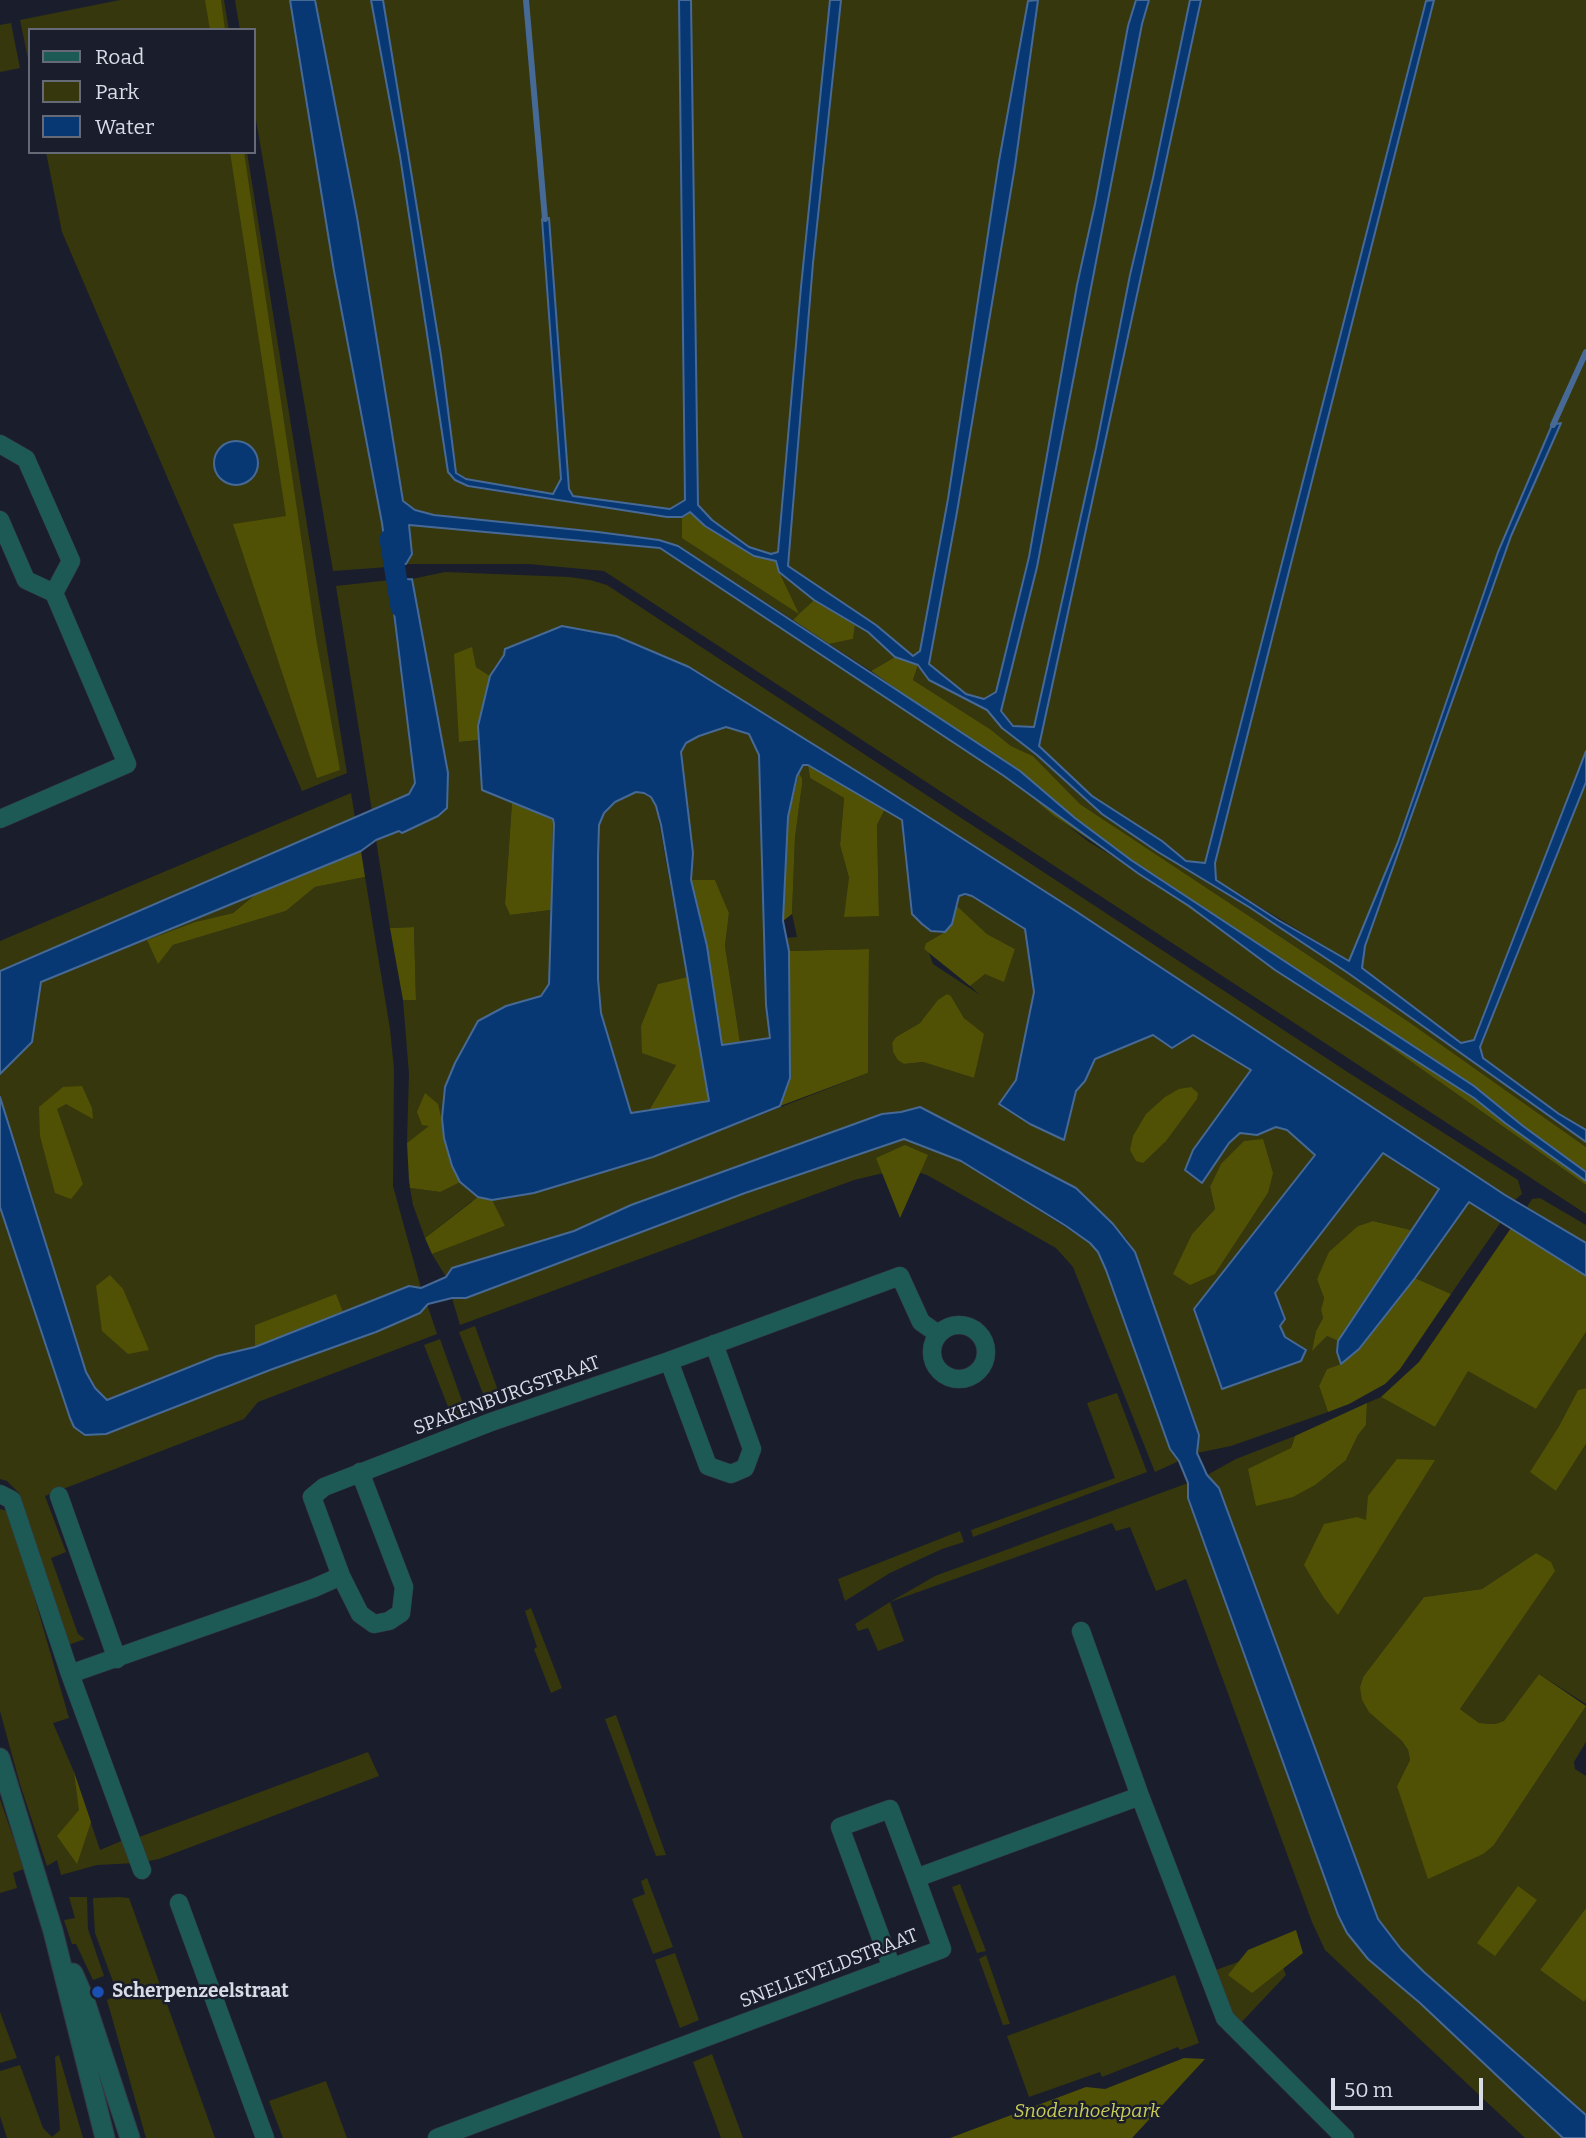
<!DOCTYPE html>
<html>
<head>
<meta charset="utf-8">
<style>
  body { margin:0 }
  #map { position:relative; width:1586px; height:2138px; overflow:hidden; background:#1a1e2c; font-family:Bitter,serif }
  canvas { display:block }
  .legend { position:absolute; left:28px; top:28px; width:228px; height:126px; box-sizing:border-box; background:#1a1e2c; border:2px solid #666a76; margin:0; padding:9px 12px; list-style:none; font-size:21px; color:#d8dce6 }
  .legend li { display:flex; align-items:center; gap:14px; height:35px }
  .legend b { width:35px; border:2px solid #666a76 }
  .scale { position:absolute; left:1331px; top:2078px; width:152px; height:32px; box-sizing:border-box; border:4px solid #d8dce6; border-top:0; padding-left:9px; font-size:21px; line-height:24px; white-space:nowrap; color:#d8dce6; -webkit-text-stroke:5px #1a1e2c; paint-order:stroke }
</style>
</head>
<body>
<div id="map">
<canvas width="1586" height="2138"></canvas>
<ul class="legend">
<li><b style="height:9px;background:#1d5a56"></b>Road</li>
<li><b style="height:19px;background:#36370d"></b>Park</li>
<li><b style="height:19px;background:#083873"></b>Water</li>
</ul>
<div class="scale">50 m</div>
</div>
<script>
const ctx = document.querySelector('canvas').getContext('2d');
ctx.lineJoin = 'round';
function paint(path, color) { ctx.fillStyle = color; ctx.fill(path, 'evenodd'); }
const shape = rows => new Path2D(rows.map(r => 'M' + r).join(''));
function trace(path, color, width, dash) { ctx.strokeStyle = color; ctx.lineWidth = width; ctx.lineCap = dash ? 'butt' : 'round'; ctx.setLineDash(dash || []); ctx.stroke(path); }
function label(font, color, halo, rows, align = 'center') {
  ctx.font = font + ' Bitter,serif'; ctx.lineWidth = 5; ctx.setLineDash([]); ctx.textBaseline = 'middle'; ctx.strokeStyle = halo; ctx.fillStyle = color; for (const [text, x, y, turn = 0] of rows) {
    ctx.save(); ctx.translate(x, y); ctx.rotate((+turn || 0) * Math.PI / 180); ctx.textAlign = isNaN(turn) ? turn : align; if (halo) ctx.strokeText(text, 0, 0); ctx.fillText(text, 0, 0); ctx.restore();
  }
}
paint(shape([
  [120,0,224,0,229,30,30,30,30,68,20,20],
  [235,0,290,0,334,271,382,523,388,567,333,571,254,108,254,30,240,30],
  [315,0,371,0,400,156,449,472,455,480,468,487,666,517,682,517,682,538,776,561,779,572,814,600,793,620,678,546,659,540,598,532,434,515,415,510,403,501,357,217],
  [383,0,679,0,685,500,670,509,573,496,569,489,548,218,542,219,561,479,553,494,466,479,456,473,441,355],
  [691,0,830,0,778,552,771,554,749,547,712,520,698,505],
  [841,0,1029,0,999,161,948,499,920,651,913,656,876,625,788,566,813,263],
  [1038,0,1136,0,1128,26,1095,204,1077,285,1029,557,996,693,984,699,966,694,929,665,957,512,1015,166],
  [1149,0,1190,0,1153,178,1130,275,1096,448,1034,727,1013,726,1001,711,1037,567,1142,24],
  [1201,0,1427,0,1205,863,1186,861,1162,841,1092,796,1039,746],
  [1434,0,1586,0,1586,751,1474,1040,1461,1043,1362,968,1365,946,1511,536,1560,424,1552,425,1398,842,1349,961,1216,880,1215,863],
  [11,23,20,68,0,72,0,25],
  [46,152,247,152,347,773,302,791,62,232],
  [247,444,256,456,219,477,215,471],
  [436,520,599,543,660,548,1004,776,1089,842,1144,875,1305,987,1586,1185,1586,1214,604,571,529,564,406,564,412,554,408,525],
  [445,572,569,577,590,580,607,585,1349,1073,1518,1180,1522,1194,1515,1200,1505,1195,1074,910,874,782,689,667,616,636,562,626,504,655,490,676,476,667,459,742,479,740,482,790,512,802,505,904,510,915,551,910,549,984,542,996,583,1178,653,1157,868,1073,869,949,789,951,786,938,797,937,792,914,795,838,802,785,802,778,799,773,803,765,808,765,810,778,844,798,840,845,849,878,879,916,877,825,885,809,902,820,912,914,938,933,945,932,926,943,924,949,929,953,933,964,980,995,970,986,985,973,1004,981,1015,949,987,934,956,905,960,896,972,896,1025,929,1034,992,1016,1080,999,1105,1030,1124,1064,1140,1076,1091,1095,1059,1153,1035,1193,1035,1251,1070,1193,1150,1229,1143,1240,1133,1257,1135,1277,1127,1287,1130,1315,1156,1194,1309,1285,1337,1280,1326,1285,1319,1275,1293,1383,1153,1439,1189,1411,1230,1373,1221,1358,1226,1317,1278,1324,1298,1321,1310,1323,1318,1316,1331,1313,1350,1327,1336,1338,1341,1337,1352,1341,1364,1327,1369,1319,1386,1328,1412,1231,1446,1197,1453,1199,1435,1135,1252,1126,1238,1098,1211,920,1107,901,1112,882,1114,631,1205,574,1231,446,1277,432,1254,505,1226,472,1201,425,1238,413,1205,410,1188,440,1192,430,1126,407,1143,409,1074,403,1000,416,999,414,927,390,928,376,840,447,808,448,773,412,579],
  [951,996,964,1018,981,1033,974,1078,923,1062,904,1064,893,1052,892,1043,896,1037,920,1023],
  [1210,1187,1268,1193,1215,1274,1174,1274,1192,1234,1215,1209],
  [390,580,415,783,409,794,372,811,336,586],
  [855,625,868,632,895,657,871,671,829,644,853,639],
  [918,665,929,680,987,710,1002,728,1037,755,1102,814,1158,852,1249,907,1348,973,1586,1142,1586,1147,1409,1022,1080,804,1033,756,1011,746,990,729,913,680],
  [726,727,749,735,759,755,761,775,766,1005,770,1038,740,1042,725,946,729,913,715,880,691,880,693,853,681,752,686,743,699,736],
  [1586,782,1586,1130,1559,1114,1482,1058,1480,1047],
  [636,792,644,793,651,797,656,806,687,977,658,984,676,1065,648,1112,630,1113,601,1013,598,979,598,856,599,825,604,813,615,802],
  [351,793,355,818,0,971,0,941],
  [365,877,390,1029,394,1069,393,1186,421,1288,343,1312,335,1295,255,1325,255,1347,217,1356,107,1400,95,1388,86,1372,0,1103,0,1044,41,982,257,893,233,913,195,922,148,940,158,963,173,945,286,911,315,887],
  [904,1139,961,1161,1090,1243,1098,1252,1106,1270,1170,1449,1179,1461,1155,1472,1073,1267,1056,1248,927,1175,905,1168,854,1180,460,1325,452,1298,466,1298,745,1193],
  [1540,1198,1586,1225,1586,1244,1527,1207,1532,1199],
  [1469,1202,1501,1222,1451,1294,1415,1278],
  [0,1207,70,1418,85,1435,106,1434,270,1370,376,1332,420,1313,427,1304,437,1334,258,1402,244,1419,45,1496,66,1552,51,1558,78,1634,85,1639,68,1645,19,1493,7,1481,0,1479],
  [475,1326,501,1399,487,1404,459,1332],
  [1586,1332,1586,1388,1578,1390,1558,1428,1556,1491,1586,1444,1586,1704,1539,1674,1505,1721,1495,1724,1479,1723,1460,1709,1554,1571,1536,1553,1482,1589,1424,1597,1363,1677,1360,1687,1388,1728,1402,1741,1408,1750,1410,1760,1397,1786,1494,1845,1586,1706,1586,1742,1574,1762,1575,1769,1586,1776,1586,1908,1540,1970,1584,2002,1586,1999,1586,2115,1424,1972,1401,1949,1378,1919,1219,1488,1207,1475,1236,1459,1295,1436,1291,1448,1346,1460,1358,1435,1366,1425,1367,1403,1381,1397,1435,1427,1467,1370,1536,1409],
  [440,1339,466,1412,452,1417,424,1345],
  [1117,1393,1147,1472,973,1537,971,1530,1115,1478,1087,1403],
  [1188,1483,1188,1499,1368,1959,1420,2003,1563,2138,1525,2138,1325,1950,1312,1922,1186,1579,1156,1591,1130,1527,1116,1531,1112,1523,890,1602,904,1641,878,1651,868,1628,858,1631,855,1624,890,1602,935,1576],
  [0,1509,8,1511,16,1533,69,1718,53,1723,74,1772,100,1850,126,1839,136,1863,97,1865,61,1875,57,1860,47,1866,20,1784,0,1711],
  [960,1531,964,1542,942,1549,890,1573,845,1601,838,1579],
  [531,1608,562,1688,551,1693,534,1649,537,1647,525,1611],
  [616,1715,666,1855,656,1856,605,1719],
  [368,1752,379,1776,159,1859,143,1862,134,1839],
  [0,1799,24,1869,13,1873,17,1888,0,1893],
  [647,1878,673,1947,653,1954,632,1899,645,1894,641,1881],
  [960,1884,986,1951,977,1953,952,1887],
  [69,1897,87,1897,88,1929,104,1976,93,1980,76,1944,72,1944,64,1920,75,1918],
  [119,1897,129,1898,215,2138,146,2138,107,2000,118,1995,95,1933,93,1898],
  [1276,1948,1286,1975,1237,2027,1216,1970],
  [675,1953,699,2020,680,2028,655,1960],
  [986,1955,1010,2024,1003,2025,979,1959],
  [1175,1975,1199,2043,1180,2050,1178,2047,1102,2077,1100,2072,1029,2097,1007,2036],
  [0,2012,17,2058,0,2063],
  [712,2054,743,2138,721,2138,693,2062],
  [59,2055,83,2138,7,2138,0,2116,0,2071,20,2065,43,2128,52,2137,60,2130,55,2057],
  [326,2081,347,2138,283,2138,269,2101]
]), '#36370d');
paint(shape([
  [205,0,221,0,225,30,210,30],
  [230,152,244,152,316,638,340,770,317,778,233,524,286,516],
  [690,512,705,526,754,556,776,561,779,572,799,614,814,600,855,625,853,639,829,644,793,620,799,614,682,538,682,517],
  [472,647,476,667,490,676,478,726,479,740,459,742,454,654],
  [895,657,918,665,913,680,990,729,1011,746,1033,756,1080,804,1409,1022,1586,1147,1586,1185,1305,987,1053,815,1017,785,1013,780,1020,771,960,734,871,671],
  [808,765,885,809,877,825,879,916,844,917,849,878,840,845,844,798,810,778],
  [799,773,802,778,802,785,795,838,792,914,783,921,788,817],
  [512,802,553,820,551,910,510,915,505,904],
  [361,851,365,877,315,887,286,911,173,945,158,964,147,940,195,922,233,913,257,893],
  [691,880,715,880,729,913,725,946,740,1042,722,1045,707,946],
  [956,905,987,934,1015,949,1004,982,985,974,970,986,924,949,926,943,945,932,952,924],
  [414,927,416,1000,403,1000,390,928],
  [869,949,868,1073,780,1106,790,1078,789,951],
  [687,977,709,1101,648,1112,676,1065,642,1053,641,1026,658,984],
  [947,994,951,996,964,1018,984,1034,974,1078,923,1062,904,1064,898,1060,893,1052,892,1043,896,1037,920,1023,938,1000],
  [82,1086,92,1108,93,1119,66,1104,57,1109,83,1184,71,1199,55,1193,40,1136,39,1107,63,1087],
  [1191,1087,1198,1093,1197,1099,1166,1141,1143,1163,1136,1161,1130,1150,1133,1136,1146,1114,1165,1097,1179,1089],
  [425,1093,438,1104,452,1166,460,1182,440,1192,410,1188,409,1180,407,1143,429,1126,422,1125,417,1112],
  [1263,1139,1273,1173,1268,1193,1215,1274,1190,1285,1173,1274,1192,1234,1215,1209,1210,1187,1221,1164,1244,1141],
  [905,1145,928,1155,900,1218,876,1158],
  [478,1197,492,1200,505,1226,432,1254,425,1238],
  [1373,1221,1411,1230,1338,1341,1327,1336,1312,1351,1316,1331,1323,1318,1321,1310,1324,1298,1317,1279,1329,1252,1358,1226],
  [1511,1228,1586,1276,1586,1332,1536,1409,1468,1371,1435,1427,1381,1397,1419,1362],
  [110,1275,123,1289,149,1350,128,1354,102,1331,96,1286],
  [1415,1278,1451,1294,1400,1369,1385,1384,1349,1404,1328,1412,1319,1386,1327,1369,1341,1364,1359,1349],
  [336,1294,343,1312,255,1347,255,1325],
  [1586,1388,1586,1444,1556,1491,1530,1472,1558,1428,1578,1390],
  [1367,1403,1366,1425,1358,1435,1346,1460,1315,1485,1293,1497,1256,1506,1248,1469,1291,1448,1295,1436],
  [1397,1459,1435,1460,1338,1615,1324,1598,1304,1565,1324,1524,1357,1517,1366,1520,1368,1496],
  [1536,1553,1551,1562,1555,1571,1460,1709,1479,1723,1495,1724,1504,1721,1539,1674,1586,1706,1494,1845,1483,1854,1428,1879,1397,1786,1410,1760,1408,1750,1402,1741,1369,1712,1362,1700,1360,1687,1363,1677,1424,1597,1482,1589],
  [74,1772,91,1822,77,1864,57,1836,79,1810],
  [1518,1886,1537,1900,1495,1956,1477,1943],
  [1586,1908,1586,1999,1584,2002,1540,1970],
  [1296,1930,1303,1953,1252,1993,1228,1975,1248,1950],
  [1184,2058,1205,2059,1132,2138,950,2138,1086,2087,1105,2089]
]), '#505104');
const water = shape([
  [290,0,315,0,357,217,403,501,415,510,434,515,598,532,659,540,678,546,1020,771,1075,818,1131,860,1474,1086,1523,1126,1586,1172,1586,1181,1505,1123,1474,1098,1275,970,1189,906,1139,874,1004,776,660,548,409,525,412,554,406,564,388,567,382,523,334,271,290,0],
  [371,0,383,0,441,355,456,473,466,479,553,494,561,479,542,219,549,218,569,489,573,496,670,509,685,500,679,0,691,0,698,505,712,520,749,547,771,554,778,552,801,287,830,0,841,0,813,263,788,566,876,625,913,656,920,651,948,499,999,161,1028,1,1038,0,1015,166,957,512,929,664,966,694,984,699,996,692,1029,557,1077,285,1095,204,1128,26,1136,0,1149,0,1142,24,1037,567,1001,711,1013,726,1034,727,1096,448,1130,275,1153,178,1190,0,1201,0,1039,746,1092,796,1162,841,1186,861,1205,863,1426,1,1434,0,1215,863,1216,880,1278,920,1349,961,1398,842,1498,552,1552,425,1561,423,1511,536,1365,946,1362,968,1461,1043,1474,1040,1586,751,1586,782,1480,1047,1483,1058,1559,1114,1586,1130,1586,1142,1348,973,1249,907,1158,852,1102,814,1037,755,1002,728,987,710,929,680,918,665,895,657,868,632,814,600,779,572,776,561,754,556,705,526,690,512,682,517,667,517,468,486,455,480,448,472,400,156,371,0],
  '214 463a22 22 0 1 1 44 0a22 22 0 1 1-44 0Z',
  [412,579,448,773,447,808,438,816,402,833,399,831,376,840,361,851,41,982,32,1042,0,1074,0,971,409,794,415,783,390,580,412,579],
  [562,626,616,636,689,667,874,782,1074,910,1505,1195,1586,1243,1586,1276,1469,1202,1415,1278,1359,1349,1341,1364,1337,1352,1338,1341,1439,1189,1383,1153,1275,1293,1285,1319,1280,1326,1285,1337,1306,1350,1301,1361,1222,1389,1194,1309,1315,1155,1287,1130,1276,1127,1257,1135,1240,1133,1229,1143,1202,1183,1185,1170,1193,1150,1251,1070,1193,1035,1172,1048,1153,1035,1095,1059,1085,1081,1076,1091,1064,1140,1030,1124,999,1104,1016,1080,1034,992,1025,929,972,896,965,894,959,896,952,924,945,932,931,931,922,924,912,914,902,820,808,765,803,765,797,776,788,817,783,921,789,951,790,1078,780,1106,653,1157,534,1193,492,1200,478,1197,460,1182,452,1166,444,1138,442,1118,445,1087,455,1063,478,1021,506,1006,541,996,549,984,554,824,553,819,482,790,478,726,490,676,504,655,505,649,562,626],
  [726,727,749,734,759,755,766,1005,770,1038,722,1045,707,946,691,880,693,853,681,752,686,743,699,736,726,727],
  [636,792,644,793,651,797,656,806,661,825,709,1101,631,1113,601,1013,598,979,598,856,599,825,604,813,615,802,636,792],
  [0,1097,86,1372,95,1388,107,1400,217,1356,255,1347,409,1286,421,1288,446,1277,452,1268,574,1231,631,1205,882,1114,901,1112,920,1107,1076,1188,1113,1224,1135,1252,1199,1435,1197,1453,1207,1475,1219,1488,1378,1919,1401,1949,1424,1972,1586,2115,1586,2138,1563,2138,1420,2003,1368,1959,1347,1933,1338,1915,1188,1498,1188,1483,1179,1461,1170,1449,1106,1270,1098,1252,1090,1243,1066,1226,961,1161,904,1139,745,1193,466,1298,452,1298,428,1304,420,1313,376,1332,270,1370,106,1434,85,1435,74,1427,70,1418,0,1207,0,1097]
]);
paint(water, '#083873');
trace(water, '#466996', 2);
trace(shape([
  [526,0,545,219],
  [1553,425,1586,352]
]), '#466996', 6);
trace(shape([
  [390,539,401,607]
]), '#083873', 21);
const minor = shape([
  [0,444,26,459,71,561,54,593],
  [0,520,26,580,54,593,127,764,0,819],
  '932 1352a27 27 0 1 1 54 0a27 27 0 1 1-54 0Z',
  [669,1361,708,1466,731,1474,745,1468,752,1449,714,1344],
  [0,1494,12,1500,70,1674,314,1588,341,1576,312,1497,324,1487,491,1422,669,1361,900,1276,921,1322,938,1334],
  [59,1496,117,1659],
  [341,1576,360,1614,374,1624,389,1621,401,1613,404,1587,360,1472],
  [1081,1631,1140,1796,1225,2018,1345,2138],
  [70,1674,142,1870],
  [179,1903,265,2138],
  [892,1968,840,1827,890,1809,916,1878],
  [437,2138,942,1949,916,1878,1140,1796]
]);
const tertiary = shape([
  [0,1758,53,1931,105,2138],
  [73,1973,84,1998,130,2138]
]);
trace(minor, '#353946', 19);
trace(tertiary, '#353946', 21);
trace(minor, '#1d5a56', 18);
trace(tertiary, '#1d5a56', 19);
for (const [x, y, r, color] of [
  [98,1992,7,"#1a4fb4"]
]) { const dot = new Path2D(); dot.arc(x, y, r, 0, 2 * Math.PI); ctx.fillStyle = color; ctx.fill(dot); trace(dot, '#1a1e2c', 2.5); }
label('19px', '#d8dce6', '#1a1e2c', [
  ["SPAKENBURGSTRAAT",507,1396,-20],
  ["SNELLEVELDSTRAAT",829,1969,-21]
]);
label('bold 19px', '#d8dce6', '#1a1e2c', [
  ["Scherpenzeelstraat",112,1992]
], 'left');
label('italic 19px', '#cbce56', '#1a1e2c', [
  ["Snodenhoekpark",1087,2112]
]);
</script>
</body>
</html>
